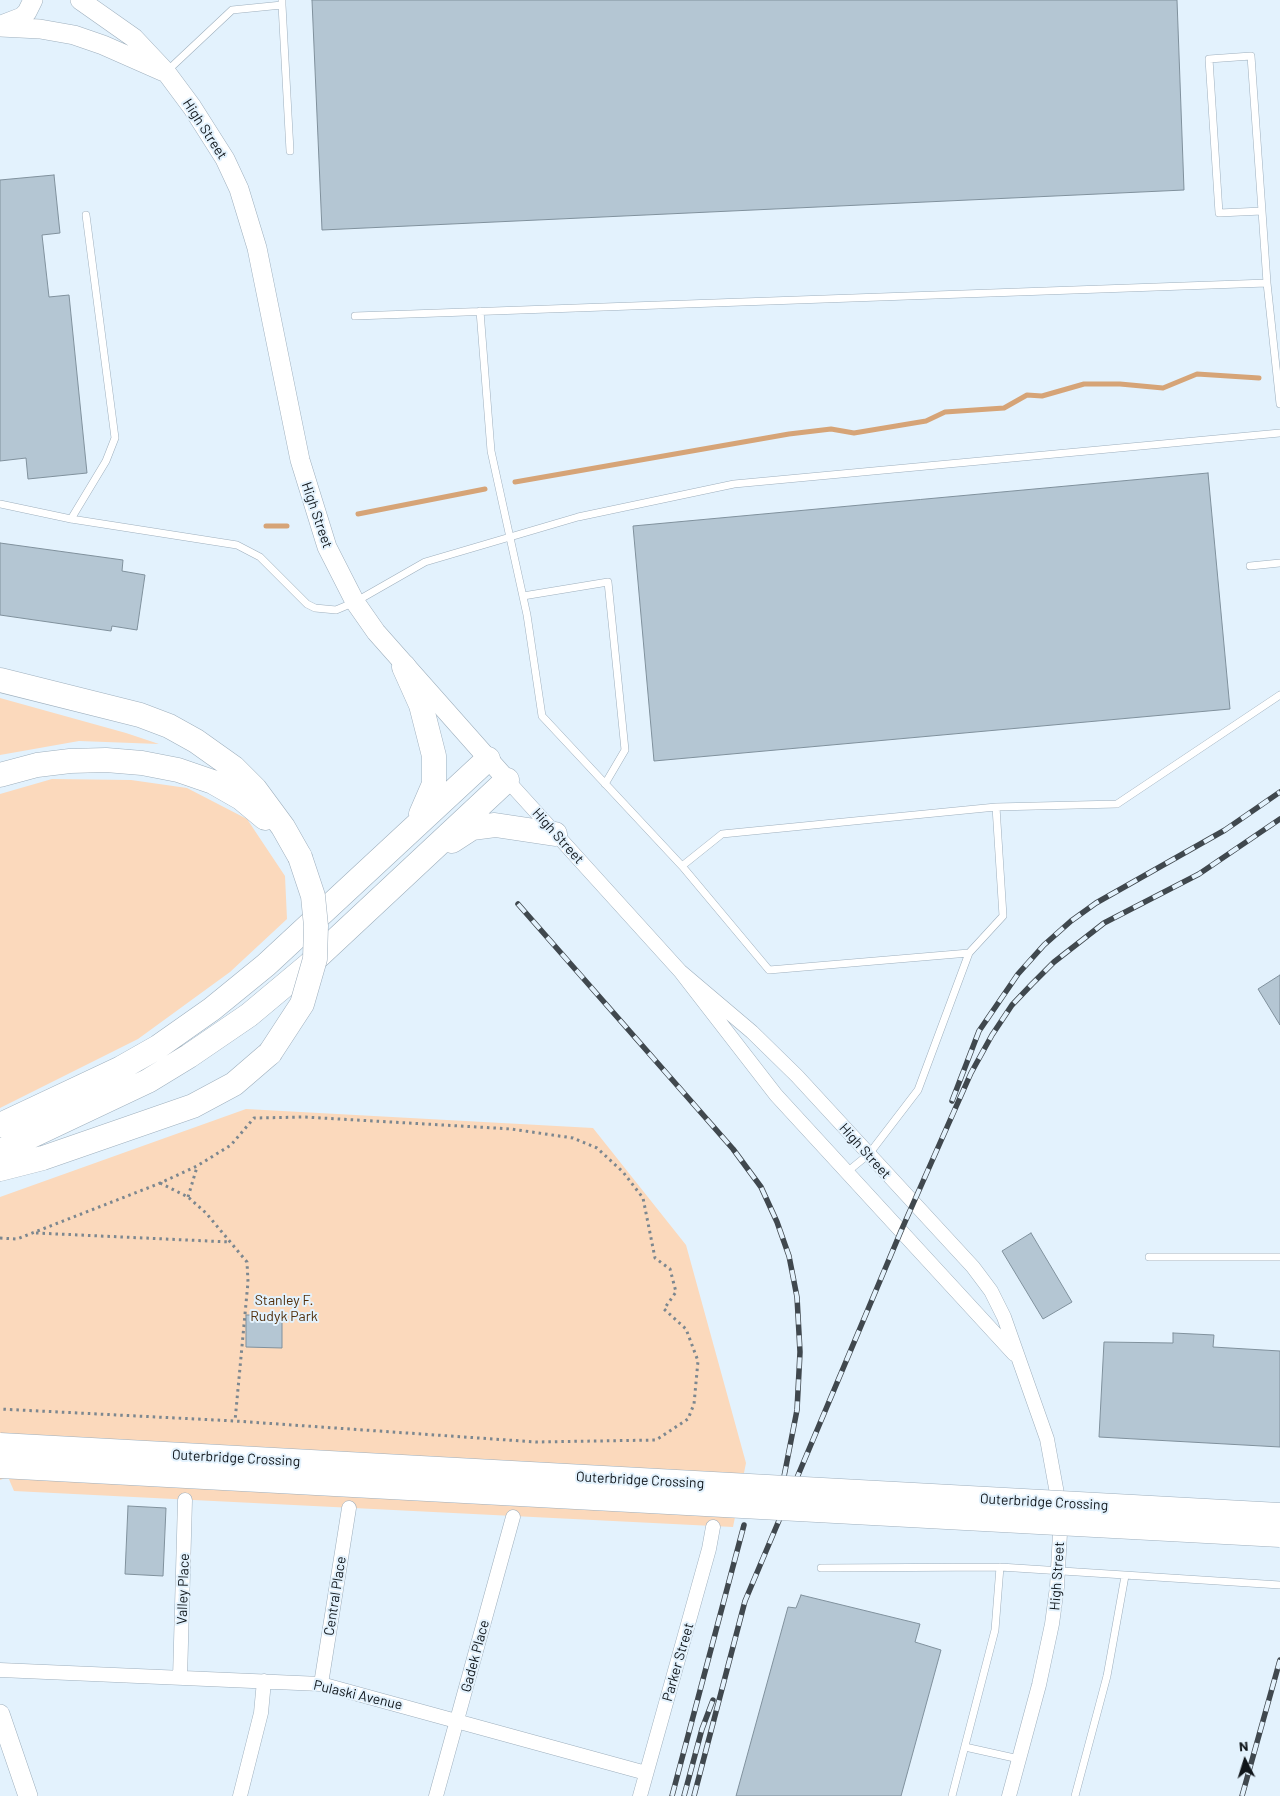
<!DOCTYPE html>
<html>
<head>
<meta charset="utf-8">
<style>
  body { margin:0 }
  #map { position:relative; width:1280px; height:1796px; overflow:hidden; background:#e3f2fd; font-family:Barlow,sans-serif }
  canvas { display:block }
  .north { position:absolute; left:1220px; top:1736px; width:50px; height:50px; -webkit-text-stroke:4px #e3f2fd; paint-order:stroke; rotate:355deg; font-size:14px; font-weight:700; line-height:20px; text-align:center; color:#0f151a }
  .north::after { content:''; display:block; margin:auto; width:18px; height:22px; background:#0f151a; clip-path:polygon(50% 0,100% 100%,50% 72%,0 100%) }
</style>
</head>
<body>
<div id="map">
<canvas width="1280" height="1796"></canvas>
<div class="north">N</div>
</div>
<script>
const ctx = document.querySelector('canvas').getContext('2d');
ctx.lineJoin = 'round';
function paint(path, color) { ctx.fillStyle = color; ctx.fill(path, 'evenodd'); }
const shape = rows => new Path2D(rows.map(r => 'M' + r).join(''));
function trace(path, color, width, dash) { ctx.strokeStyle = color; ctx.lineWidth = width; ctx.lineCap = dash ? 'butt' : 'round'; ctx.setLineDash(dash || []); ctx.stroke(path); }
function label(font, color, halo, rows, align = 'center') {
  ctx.font = font + ' Barlow,sans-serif'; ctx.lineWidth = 4; ctx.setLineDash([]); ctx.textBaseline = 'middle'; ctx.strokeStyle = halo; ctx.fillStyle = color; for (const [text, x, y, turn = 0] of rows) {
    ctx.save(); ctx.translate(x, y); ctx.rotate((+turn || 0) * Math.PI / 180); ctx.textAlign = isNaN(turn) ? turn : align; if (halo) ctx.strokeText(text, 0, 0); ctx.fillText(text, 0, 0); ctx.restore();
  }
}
paint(shape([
  [0,698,126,733,159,744,79,741,0,755],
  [52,779,131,780,187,788,247,819,285,876,287,919,230,972,138,1039,0,1108,0,794],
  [246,1109,593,1128,686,1245,746,1463,733,1527,14,1491,8,1477,0,1480,0,1197]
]), '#fbd9bc');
trace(shape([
  [515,482,789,434,831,429,854,433,926,421,945,412,1004,408,1027,395,1042,396,1084,384,1120,384,1163,388,1197,374,1259,378],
  [358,514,485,489],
  [266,526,287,526]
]), '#d6a477', 5);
const building = shape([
  [312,0,1177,0,1184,190,322,230,312,0],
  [54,175,60,233,42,235,49,297,69,295,87,473,28,479,26,458,0,461,0,180,54,175],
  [1208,473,1230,709,654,761,633,526,1208,473],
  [0,543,123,560,122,571,145,575,137,630,112,626,111,631,0,615,0,543],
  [1280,975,1280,1025,1258,989,1280,975],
  [1031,1233,1072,1302,1043,1319,1002,1251,1031,1233],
  [246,1315,282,1315,282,1348,246,1347,246,1315],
  [1173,1333,1214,1335,1213,1347,1280,1351,1280,1447,1099,1437,1104,1342,1173,1343,1173,1333],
  [128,1506,166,1508,163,1576,125,1574,128,1506],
  [801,1595,920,1624,915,1642,941,1650,901,1796,736,1796,788,1607,796,1608,801,1595]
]);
paint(building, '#b4c6d3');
trace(building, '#80919d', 1);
const lane = shape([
  [282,5,290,151],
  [166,72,232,10,282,5,282,0],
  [1262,211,1219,213,1209,59,1251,56,1262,211,1267,283,1280,404],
  [480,311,491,451,527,615,542,716,682,866],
  [355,316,1267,283],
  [0,504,71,519,237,545,260,557,307,604,315,608,336,610,355,602,425,562,578,517,734,484,1280,433],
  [71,519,106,461,115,438,86,215],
  [1250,566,1280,563],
  [523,596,608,582,625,750,605,784],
  [996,807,1117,804,1280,695],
  [847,1172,869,1154,918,1090,969,953,1003,916,996,807,722,834,682,866,769,970,969,953],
  [1149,1257,1280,1257],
  [821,1568,1000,1567,1280,1585],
  [965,1747,1019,1759],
  [952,1796,995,1630,1000,1567],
  [1075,1796,1107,1676,1125,1576]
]);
const street = shape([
  [507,780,680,971,776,1095,1014,1354],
  [680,971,752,1032,797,1076,973,1267,991,1291,1004,1317,1047,1439,1058,1499,1060,1533,1057,1587,1052,1624,1039,1685,1009,1796],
  [0,1670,321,1684,646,1773],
  [180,1678,185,1500],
  [321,1684,349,1508],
  [240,1796,261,1713,264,1681],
  [436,1796,513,1517],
  [640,1796,709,1549,713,1527]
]);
const secondary = shape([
  [80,0,134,38,166,72,192,107,225,159,239,189,257,248,300,460,327,547,355,602,376,632,507,780],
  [1,25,22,17,27,12,33,0],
  [0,27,40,29,74,35,103,45,162,71],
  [0,1714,28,1796]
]);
const highway = shape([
  [404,667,421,705,434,756,434,784,421,814],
  [0,680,140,715,169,726,196,741,234,768,255,789,283,827,300,857],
  [0,775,37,765,70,761,106,760,142,763,178,770,213,782,241,798,265,818],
  [452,841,472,828,495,825,555,834],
  [0,1125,121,1068,158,1047,212,1009,266,965,488,759],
  [0,1151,148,1081,189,1056,249,1015,310,964,507,780],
  [0,1169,43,1158,193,1106,234,1084,270,1053]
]);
trace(lane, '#9eafbd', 8);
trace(street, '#9eafbd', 15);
trace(secondary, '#9eafbd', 20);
trace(highway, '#9eafbd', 25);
trace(shape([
  [160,1183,188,1197,206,1213,247,1262,248,1282,235,1421],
  [188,1197,197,1167],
  [36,1233,230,1242],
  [0,1238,17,1239,158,1184,197,1166,231,1145,254,1118,305,1117,511,1129,573,1138,597,1148,623,1172,643,1198,655,1258,670,1269,676,1292,664,1309,686,1329,698,1361,694,1404,688,1419,656,1440,536,1442,235,1421,0,1409]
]), '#7c878f', 3, [2.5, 4]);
trace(lane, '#fff', 7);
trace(street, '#fff', 14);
trace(secondary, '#fff', 19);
trace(highway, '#fff', 24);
const rail = shape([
  [518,904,733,1149,761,1187,777,1222,789,1256,797,1297,800,1352,797,1410,779,1502],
  [952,1101,979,1031,1018,974,1044,945,1071,921,1096,903,1225,830,1280,792],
  [672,1796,744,1525],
  [684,1796,702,1729,713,1700],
  [694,1796,745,1601,901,1231,971,1073,992,1035,1012,1005,1032,984,1054,962,1104,923,1199,874,1280,819],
  [1242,1796,1280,1660]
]);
trace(rail, '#40484e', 5.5);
trace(rail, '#e3f2fd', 4, [11]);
const highwayBridge = shape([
  [270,1053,302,1004,315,959,316,926,313,896,300,857],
  [0,1445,1280,1515],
  [0,1466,1280,1535]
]);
trace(highwayBridge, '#9eafbd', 25, []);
trace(highwayBridge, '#fff', 24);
label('14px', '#0f151a', '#e3f2fd', [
  ["High Street",205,129,57],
  ["High Street",317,515,71],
  ["High Street",558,836,48],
  ["High Street",865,1151,48],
  ["Outerbridge Crossing",236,1458,3],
  ["Outerbridge Crossing",640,1480,3],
  ["Outerbridge Crossing",1044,1502,3],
  ["High Street",1057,1576,-86],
  ["Valley Place",183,1589,-88],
  ["Central Place",335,1596,-81],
  ["Gadek Place",475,1656,-75],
  ["Parker Street",678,1662,-74],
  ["Pulaski Avenue",358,1695,13]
]);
label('14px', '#512f0b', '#e3f2fd', [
  ["Stanley F.",284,1300],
  ["Rudyk Park",284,1316]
]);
</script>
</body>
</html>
